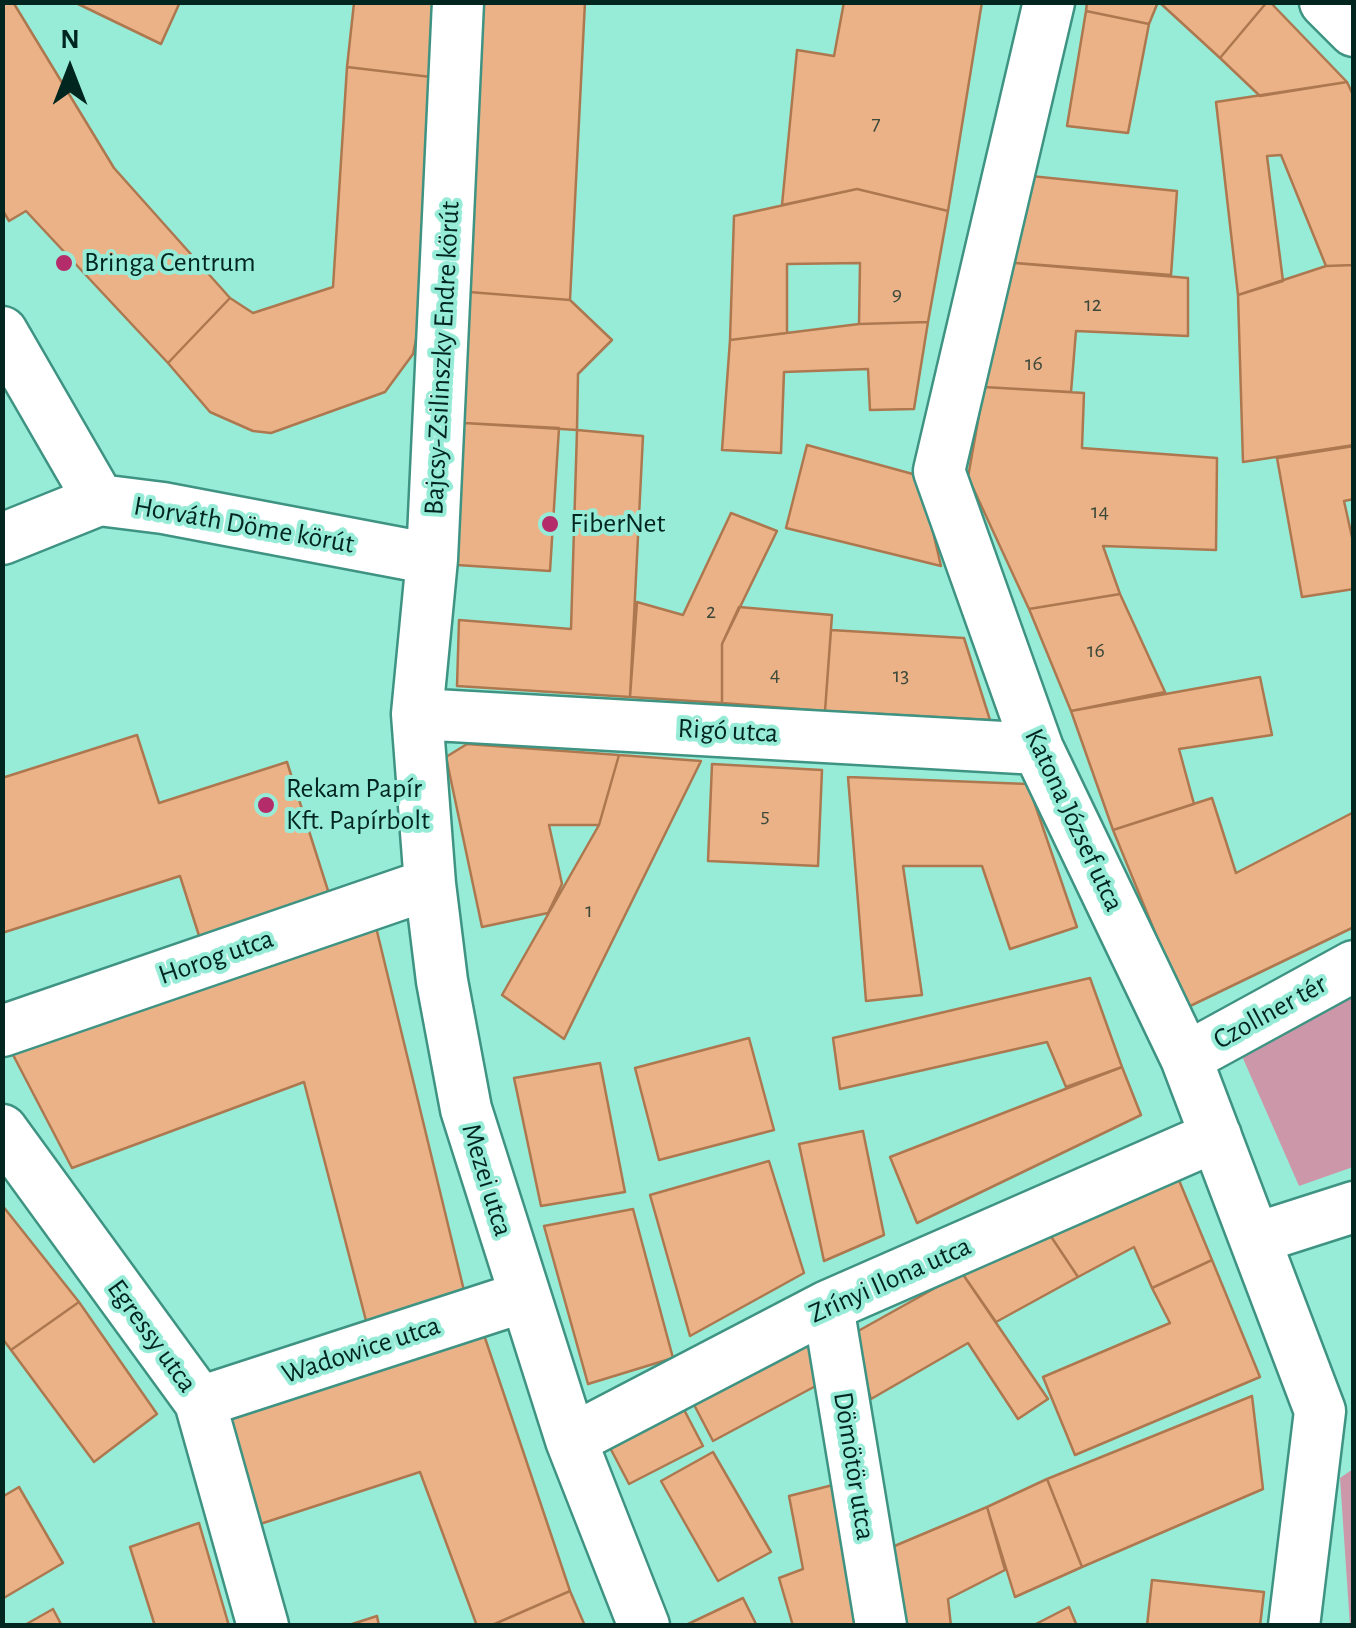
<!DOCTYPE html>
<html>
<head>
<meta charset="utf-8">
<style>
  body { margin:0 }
  #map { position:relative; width:1356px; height:1628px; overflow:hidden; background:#97ecd8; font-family:"Alegreya Sans",sans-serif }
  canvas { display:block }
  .frame { position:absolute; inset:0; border:5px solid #012620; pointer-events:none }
  .north { position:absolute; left:20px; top:20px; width:100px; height:100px; -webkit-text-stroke:8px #97ecd8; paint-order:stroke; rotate:0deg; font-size:28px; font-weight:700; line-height:40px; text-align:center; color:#012620 }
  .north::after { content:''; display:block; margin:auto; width:35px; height:45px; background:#012620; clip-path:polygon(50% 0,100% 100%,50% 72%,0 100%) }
</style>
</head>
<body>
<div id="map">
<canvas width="1356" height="1628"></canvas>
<div class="frame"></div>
<div class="north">N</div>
</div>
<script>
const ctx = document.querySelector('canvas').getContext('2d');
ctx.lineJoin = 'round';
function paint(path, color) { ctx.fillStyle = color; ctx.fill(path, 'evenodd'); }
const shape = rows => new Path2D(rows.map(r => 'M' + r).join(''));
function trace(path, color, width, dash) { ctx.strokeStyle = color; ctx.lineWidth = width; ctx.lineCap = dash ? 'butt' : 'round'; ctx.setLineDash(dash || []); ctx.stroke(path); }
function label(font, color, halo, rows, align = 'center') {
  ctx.font = font + ' "Alegreya Sans",sans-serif'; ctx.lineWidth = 8; ctx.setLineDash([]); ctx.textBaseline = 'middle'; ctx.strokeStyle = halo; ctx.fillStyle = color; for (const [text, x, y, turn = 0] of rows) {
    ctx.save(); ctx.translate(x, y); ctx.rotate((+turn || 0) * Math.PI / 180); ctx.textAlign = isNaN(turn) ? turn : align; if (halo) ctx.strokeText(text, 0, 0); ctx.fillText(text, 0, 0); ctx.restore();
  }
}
paint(shape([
  [1353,982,1353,1167,1299,1186,1238,1047],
  [1353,1469,1354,1625,1350,1626,1340,1478]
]), '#cc98a9');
const building = shape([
  [2,2,13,2,114,168,230,298,168,363,26,211,9,221,2,209,2,2],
  [74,2,180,2,161,44,74,2],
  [347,2,433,2,431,77,347,67,354,3,347,2],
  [482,2,585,2,570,300,469,292,482,2],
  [844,2,982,2,948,211,857,189,782,205,797,50,834,56,844,2],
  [1087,2,1158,2,1149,24,1086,11,1087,2],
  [1159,2,1267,2,1220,58,1159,2],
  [1267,2,1270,2,1347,82,1260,96,1220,58,1267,2],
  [1086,11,1149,24,1128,133,1067,126,1086,11],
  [347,67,431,77,418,330,413,354,385,392,271,433,253,431,210,412,168,363,230,298,253,313,333,287,347,67],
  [1347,82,1354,97,1354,265,1326,266,1281,155,1267,156,1283,281,1238,295,1216,102,1347,82],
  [1021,175,1177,191,1171,275,1003,262,1021,175],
  [857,189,948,211,928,322,859,324,860,263,787,264,787,333,730,340,734,216,857,189],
  [1003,262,1188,278,1188,336,1076,331,1071,392,984,387,1003,262],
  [1354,265,1354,445,1243,462,1238,295,1326,266,1354,265],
  [469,292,570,300,612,340,578,374,577,430,464,423,469,292],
  [928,322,914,409,870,410,868,369,784,372,781,453,722,450,730,340,859,324,928,322],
  [984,387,1084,393,1082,448,1217,458,1216,550,1103,546,1120,594,1029,609,968,477,984,387],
  [464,423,559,428,550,571,457,565,464,423],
  [577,430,643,436,630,697,457,686,459,620,571,629,577,430],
  [807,445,920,476,941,566,786,528,807,445],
  [1354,446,1354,499,1344,501,1354,546,1354,589,1302,597,1277,458,1354,446],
  [731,513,777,531,722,644,722,703,630,697,637,602,683,615,731,513],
  [1120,594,1165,692,1071,711,1029,609,1120,594],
  [739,607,832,615,825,711,722,703,722,644,739,607],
  [831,630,964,638,990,720,825,711,831,630],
  [1260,677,1272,735,1179,749,1194,804,1113,830,1071,711,1260,677],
  [137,735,159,803,287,762,331,900,201,942,180,876,2,933,2,778,137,735],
  [467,744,619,755,599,825,549,825,562,884,548,913,482,927,446,757,467,744],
  [619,755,701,761,564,1039,502,995,599,825,619,755],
  [712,764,822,770,818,866,708,861,712,764],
  [848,777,1028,784,1077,927,1010,949,982,866,903,866,922,995,866,1001,848,777],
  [1212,798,1236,873,1354,812,1354,927,1186,1008,1113,830,1212,798],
  [375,923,466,1299,370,1336,304,1082,72,1168,11,1051,375,923],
  [1090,978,1122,1067,1066,1087,1047,1042,840,1089,833,1038,1090,978],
  [749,1038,774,1130,659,1160,635,1068,749,1038],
  [600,1063,625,1192,541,1206,514,1078,600,1063],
  [1122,1067,1141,1115,917,1223,890,1157,1122,1067],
  [863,1131,884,1235,824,1261,799,1144,863,1131],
  [769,1161,804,1273,690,1336,650,1195,769,1161],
  [1176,1173,1212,1260,1152,1288,1134,1247,1078,1277,1046,1229,1176,1173],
  [2,1205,79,1302,11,1350,2,1338,2,1205],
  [633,1209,673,1358,588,1384,544,1226,633,1209],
  [1046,1229,1078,1277,996,1322,962,1273,1046,1229],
  [1212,1260,1260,1377,1075,1455,1043,1377,1170,1323,1152,1288,1212,1260],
  [962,1273,1048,1399,1018,1419,968,1343,871,1399,851,1335,962,1273],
  [79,1302,157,1414,94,1462,11,1350,79,1302],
  [481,1326,570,1591,490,1626,477,1626,420,1472,254,1526,220,1416,481,1326],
  [810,1332,825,1381,713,1441,691,1399,810,1332],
  [1252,1396,1263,1489,1082,1567,1047,1479,1252,1396],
  [680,1402,703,1446,629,1484,606,1440,680,1402],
  [713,1452,771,1552,718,1581,661,1481,713,1452],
  [1047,1479,1082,1567,1015,1597,987,1507,1047,1479],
  [833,1485,855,1626,793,1626,779,1578,803,1569,789,1496,833,1485],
  [19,1487,63,1563,2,1599,2,1497,19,1487],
  [987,1507,1005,1570,948,1599,951,1626,897,1626,885,1550,987,1507],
  [199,1523,229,1626,155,1626,130,1547,199,1523],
  [1152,1580,1264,1592,1260,1626,1147,1626,1152,1580],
  [570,1591,585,1626,490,1626,570,1591],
  [743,1598,757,1626,688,1626,688,1624,743,1598],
  [1069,1607,1077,1626,1032,1626,1069,1607],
  [53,1609,62,1626,23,1626,53,1609],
  [377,1616,379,1626,346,1626,377,1616]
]);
paint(building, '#ebb288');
trace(building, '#ad784f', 2.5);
const minor = shape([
  [458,2,432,559,417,714,430,884,442,981,466,1109,571,1440,644,1626],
  [1049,2,939,471,1038,749,1186,1058,1320,1411,1294,1626],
  [1325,2,1354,31],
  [2,332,99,500],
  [2,539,99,500,163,508,432,559],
  [417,714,1038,749],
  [2,1031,430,884],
  [1186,1058,1354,966],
  [2,1130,200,1402,263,1626],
  [1257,1238,1354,1207],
  [828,1306,881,1626],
  [200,1402,523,1297],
  [571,1440,828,1306,1216,1136]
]);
trace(minor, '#3e9382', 55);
trace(minor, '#fff', 50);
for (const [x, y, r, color] of [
  [64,263,10,"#b52c6a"],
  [550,524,10,"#b52c6a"],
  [266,805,10,"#b52c6a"]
]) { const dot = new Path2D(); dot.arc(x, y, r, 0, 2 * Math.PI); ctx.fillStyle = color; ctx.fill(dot); trace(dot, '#97ecd8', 4); }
label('22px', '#3c493a', null, [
  ["7",876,123],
  ["9",897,293],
  ["12",1093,304],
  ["16",1034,363],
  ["14",1100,511],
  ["2",711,611],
  ["16",1096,650],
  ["4",775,674],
  ["13",901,675],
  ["5",765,815],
  ["1",589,910]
]);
label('28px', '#012620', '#97ecd8', [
  ["Bringa Centrum",84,263],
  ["FiberNet",570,524],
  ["Rekam Papír",286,789],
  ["Kft. Papírbolt",286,821]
], 'left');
label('28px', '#012620', '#97ecd8', [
  ["Bajcsy-Zsilinszky Endre körút",442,358,-87],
  ["Horváth Döme körút",244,525,10],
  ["Rigó utca",728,731,3],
  ["Katona József utca",1074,820,65],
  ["Horog utca",216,957,-19],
  ["Czollner tér",1270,1012,-29],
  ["Mezei utca",487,1180,73],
  ["Zrínyi Ilona utca",890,1280,-24],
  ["Egressy utca",152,1336,54],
  ["Wadowice utca",361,1350,-18],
  ["Dömötör utca",854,1466,81]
]);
</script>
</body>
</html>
